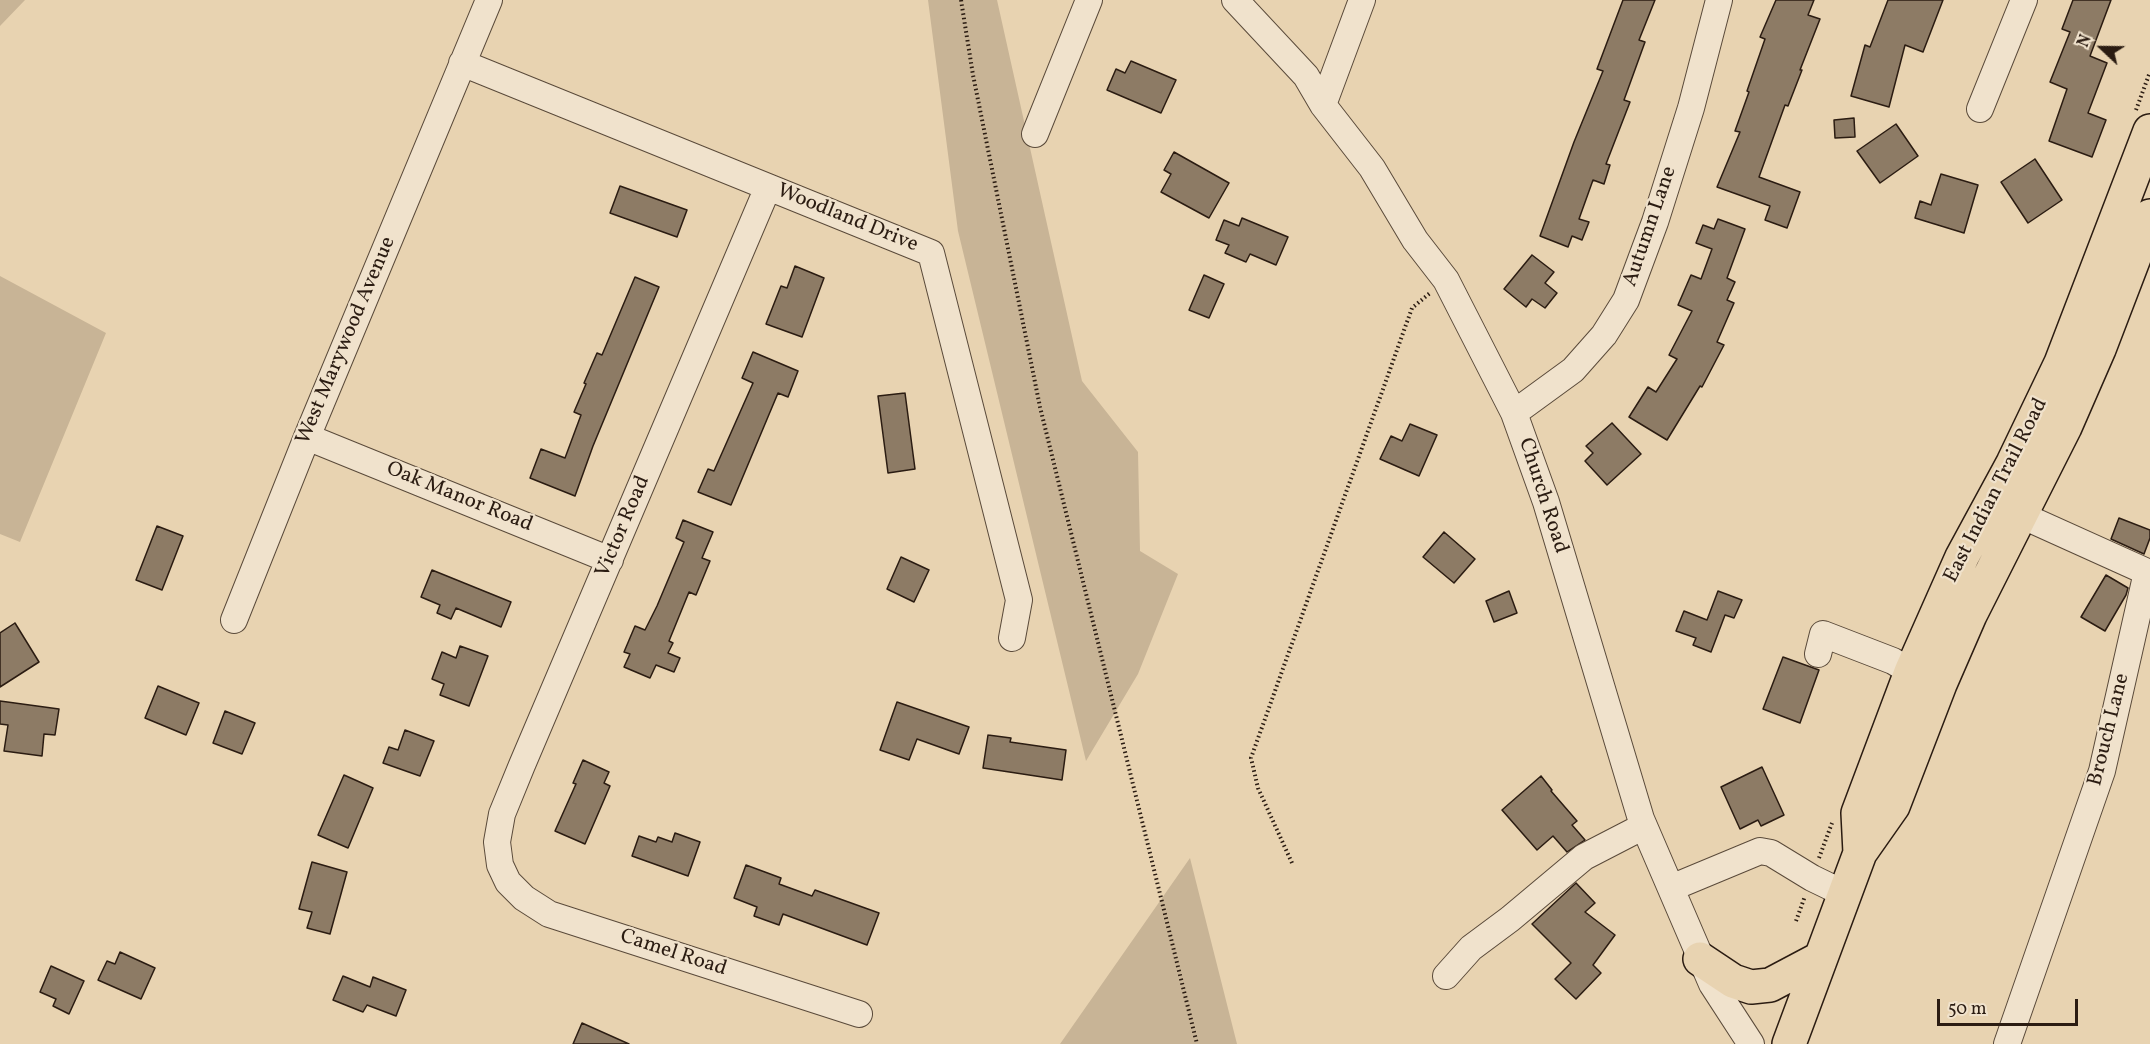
<!DOCTYPE html>
<html>
<head>
<meta charset="utf-8">
<style>
  body { margin:0 }
  #map { position:relative; width:2150px; height:1044px; overflow:hidden; background:#e8d3b1; font-family:Vollkorn,serif }
  canvas { display:block }
  .north { position:absolute; left:2072px; top:18px; width:60px; height:60px; -webkit-text-stroke:4px #f0e2cc; paint-order:stroke; rotate:292deg; font-size:16px; font-weight:700; line-height:24px; text-align:center; color:#2b1c12 }
  .north::after { content:''; display:block; margin:auto; width:21px; height:27px; background:#2b1c12; clip-path:polygon(50% 0,100% 100%,50% 72%,0 100%) }
  .scale { position:absolute; left:1937px; top:999px; width:141px; height:27px; box-sizing:border-box; border:3px solid #2b1c12; border-top:0; padding-left:8px; font-size:18px; line-height:21px; white-space:nowrap; color:#2b1c12; -webkit-text-stroke:4px #f0e2cc; paint-order:stroke }
</style>
</head>
<body>
<div id="map">
<canvas width="2150" height="1044"></canvas>
<div class="north">N</div>
<div class="scale">50 m</div>
</div>
<script>
const ctx = document.querySelector('canvas').getContext('2d');
ctx.lineJoin = 'round';
function paint(path, color) { ctx.fillStyle = color; ctx.fill(path, 'evenodd'); }
const shape = rows => new Path2D(rows.map(r => 'M' + r).join(''));
function trace(path, color, width, dash) { ctx.strokeStyle = color; ctx.lineWidth = width; ctx.lineCap = dash ? 'butt' : 'round'; ctx.setLineDash(dash || []); ctx.stroke(path); }
function label(font, color, halo, rows, align = 'center') {
  ctx.font = font + ' Vollkorn,serif'; ctx.lineWidth = 4.5; ctx.setLineDash([]); ctx.textBaseline = 'middle'; ctx.strokeStyle = halo; ctx.fillStyle = color; for (const [text, x, y, turn = 0] of rows) {
    ctx.save(); ctx.translate(x, y); ctx.rotate((+turn || 0) * Math.PI / 180); ctx.textAlign = isNaN(turn) ? turn : align; if (halo) ctx.strokeText(text, 0, 0); ctx.fillText(text, 0, 0); ctx.restore();
  }
}
paint(shape([
  [0,0,25,0,0,26],
  [928,0,997,0,1082,381,1138,452,1140,551,1178,574,1138,674,1086,761,958,231],
  [0,276,106,333,20,542,0,534],
  [1190,858,1237,1044,1060,1044]
]), '#c8b496');
const building = shape([
  [1623,0,1655,0,1639,40,1645,42,1624,100,1630,102,1606,164,1610,165,1604,184,1593,180,1579,219,1589,222,1582,240,1572,236,1568,247,1540,236,1574,142,1603,71,1597,69,1623,0],
  [1776,0,1814,0,1808,15,1820,19,1800,70,1802,70,1788,106,1785,105,1759,177,1800,192,1787,228,1765,220,1770,206,1717,187,1740,132,1735,131,1749,92,1747,91,1765,39,1760,37,1776,0],
  [1888,0,1943,0,1923,52,1905,45,1889,107,1851,96,1865,45,1870,47,1888,0],
  [2073,0,2111,0,2090,56,2107,63,2088,113,2106,120,2092,157,2049,141,2067,89,2050,82,2070,32,2062,29,2073,0],
  [1131,61,1176,80,1161,113,1107,90,1116,69,1125,73,1131,61],
  [1854,118,1855,137,1835,138,1834,120,1854,118],
  [1896,124,1918,156,1880,183,1857,151,1896,124],
  [1174,152,1229,183,1209,218,1161,192,1171,174,1164,170,1174,152],
  [2035,159,2062,200,2028,223,2001,182,2035,159],
  [1941,174,1978,185,1964,233,1915,218,1920,201,1931,205,1941,174],
  [620,186,687,210,677,237,610,213,620,186],
  [1242,218,1288,237,1276,265,1250,254,1246,262,1225,253,1229,245,1216,240,1224,220,1239,226,1242,218],
  [1718,219,1745,229,1727,278,1735,282,1727,300,1734,303,1717,342,1724,345,1702,387,1700,386,1667,440,1629,417,1648,387,1656,392,1677,359,1669,355,1692,311,1678,305,1691,275,1701,279,1712,249,1696,243,1703,225,1714,229,1718,219],
  [1532,255,1554,272,1545,283,1557,293,1545,308,1532,299,1526,307,1504,289,1532,255],
  [795,266,824,278,802,337,766,324,781,286,787,288,795,266],
  [1204,275,1224,284,1209,318,1189,310,1204,275],
  [635,277,659,287,593,446,575,496,530,478,541,449,565,458,581,415,574,412,586,384,584,383,597,353,602,355,635,277],
  [753,352,798,371,788,397,778,393,731,505,698,492,708,469,714,471,753,383,742,378,753,352],
  [905,393,915,469,888,473,878,396,905,393],
  [1612,423,1641,454,1607,485,1585,461,1593,453,1586,446,1612,423],
  [1410,424,1437,435,1419,476,1380,459,1391,436,1402,441,1410,424],
  [2119,518,2150,530,2150,538,2144,554,2111,539,2119,518],
  [683,520,713,532,702,558,710,561,696,595,689,592,669,641,673,643,668,653,680,658,674,672,656,665,650,678,624,667,630,654,624,652,635,626,645,630,657,606,684,542,676,538,683,520],
  [157,526,183,536,162,590,136,580,157,526],
  [1444,532,1475,559,1454,583,1423,557,1444,532],
  [901,557,929,570,914,602,887,589,901,557],
  [432,570,511,602,501,627,456,608,451,619,437,613,440,605,421,597,432,570],
  [2106,575,2128,588,2126,595,2105,631,2081,617,2106,575],
  [1509,591,1517,613,1494,622,1486,601,1509,591],
  [1718,591,1742,600,1734,618,1725,615,1711,652,1693,645,1696,638,1676,631,1684,611,1707,620,1718,591],
  [15,623,39,662,0,687,0,633,15,623],
  [460,646,488,656,469,706,440,695,444,684,432,679,442,652,456,658,460,646],
  [1783,657,1819,670,1800,723,1763,709,1783,657],
  [158,686,199,703,186,735,145,718,158,686],
  [0,701,59,709,55,735,44,734,42,756,4,751,8,725,0,724,0,701],
  [897,702,969,727,959,754,917,739,909,760,880,750,897,702],
  [225,711,255,723,242,754,213,743,225,711],
  [405,730,434,741,420,776,383,763,389,747,398,750,405,730],
  [988,735,1011,738,1010,742,1066,750,1062,780,983,768,988,735],
  [583,760,609,772,604,783,610,786,585,844,555,831,576,784,573,783,583,760],
  [1762,767,1784,815,1761,826,1758,820,1740,829,1721,787,1762,767],
  [344,775,373,788,348,848,318,835,344,775],
  [1541,776,1552,790,1551,791,1577,821,1572,825,1585,840,1567,852,1553,836,1537,850,1502,810,1541,776],
  [675,833,700,842,688,876,632,856,639,836,656,842,658,837,672,842,675,833],
  [312,862,347,872,330,934,307,928,312,912,299,909,312,862],
  [746,865,781,878,779,884,812,896,815,890,879,913,867,945,783,914,779,925,754,916,757,907,734,898,746,865],
  [1576,883,1595,903,1585,912,1615,935,1593,965,1601,973,1576,999,1555,979,1571,963,1532,924,1576,883],
  [120,952,155,968,141,999,98,980,107,961,115,964,120,952],
  [51,966,84,981,69,1014,53,1006,56,999,40,992,51,966],
  [343,976,370,987,373,977,406,990,396,1016,367,1005,363,1012,333,1000,343,976],
  [582,1023,629,1044,573,1044,582,1023]
]);
paint(building, '#8d7b65');
trace(building, '#2b1c12', 1.5);
const minor = shape([
  [1235,0,1306,76,1323,105,1372,168,1415,240,1446,280,1514,413,1546,502,1641,819,1712,984,1751,1044],
  [462,63,931,253,1019,600,1012,638],
  [1323,105,1362,0],
  [1980,109,2024,0],
  [1035,134,1089,0],
  [768,187,522,765,502,814,497,842,500,865,508,882,524,898,549,914,859,1014],
  [1514,413,1573,370,1604,335,1626,300,1655,222,1691,108,1719,0],
  [307,437,610,560],
  [2003,507,2147,572,2102,771,2007,1044],
  [234,620,307,437,489,0],
  [1818,654,1823,634,1893,661,1911,672,1929,679],
  [1671,888,1760,851,1771,853,1812,878,1845,894],
  [1446,976,1471,948,1510,919,1584,857,1644,826]
]);
const major = shape([
  [1860,853,1858,813,1911,672,1962,557,2013,463,2061,363,2150,131],
  [1700,959,1733,981,1751,987,1770,985,1821,958],
  [1789,1044,1860,853,1893,806,1940,684,1970,615,2065,427,2099,349,2150,216]
]);
trace(minor, '#5a4a3a', 28);
trace(major, '#2b1c12', 36);
trace(shape([
  [961,0,973,75,1040,407,1197,1044],
  [2136,110,2150,72],
  [1819,858,1832,823],
  [1292,863,1258,788,1251,758,1412,308,1430,293],
  [1796,921,1805,896]
]), '#2b1c12', 4, [1.5, 3]);
trace(minor, '#f0e2cc', 26);
trace(major, '#e8d3b1', 33);
label('21px', '#2b1c12', '#f0e2cc', [
  ["Woodland Drive",847,219,22],
  ["Autumn Lane",1651,227,-71],
  ["West Marywood Avenue",347,341,-67],
  ["East Indian Trail Road",1997,491,-63],
  ["Church Road",1542,496,72],
  ["Oak Manor Road",459,498,22],
  ["Victor Road",624,527,-67],
  ["Brouch Lane",2110,730,-76],
  ["Camel Road",673,954,18]
]);
</script>
</body>
</html>
